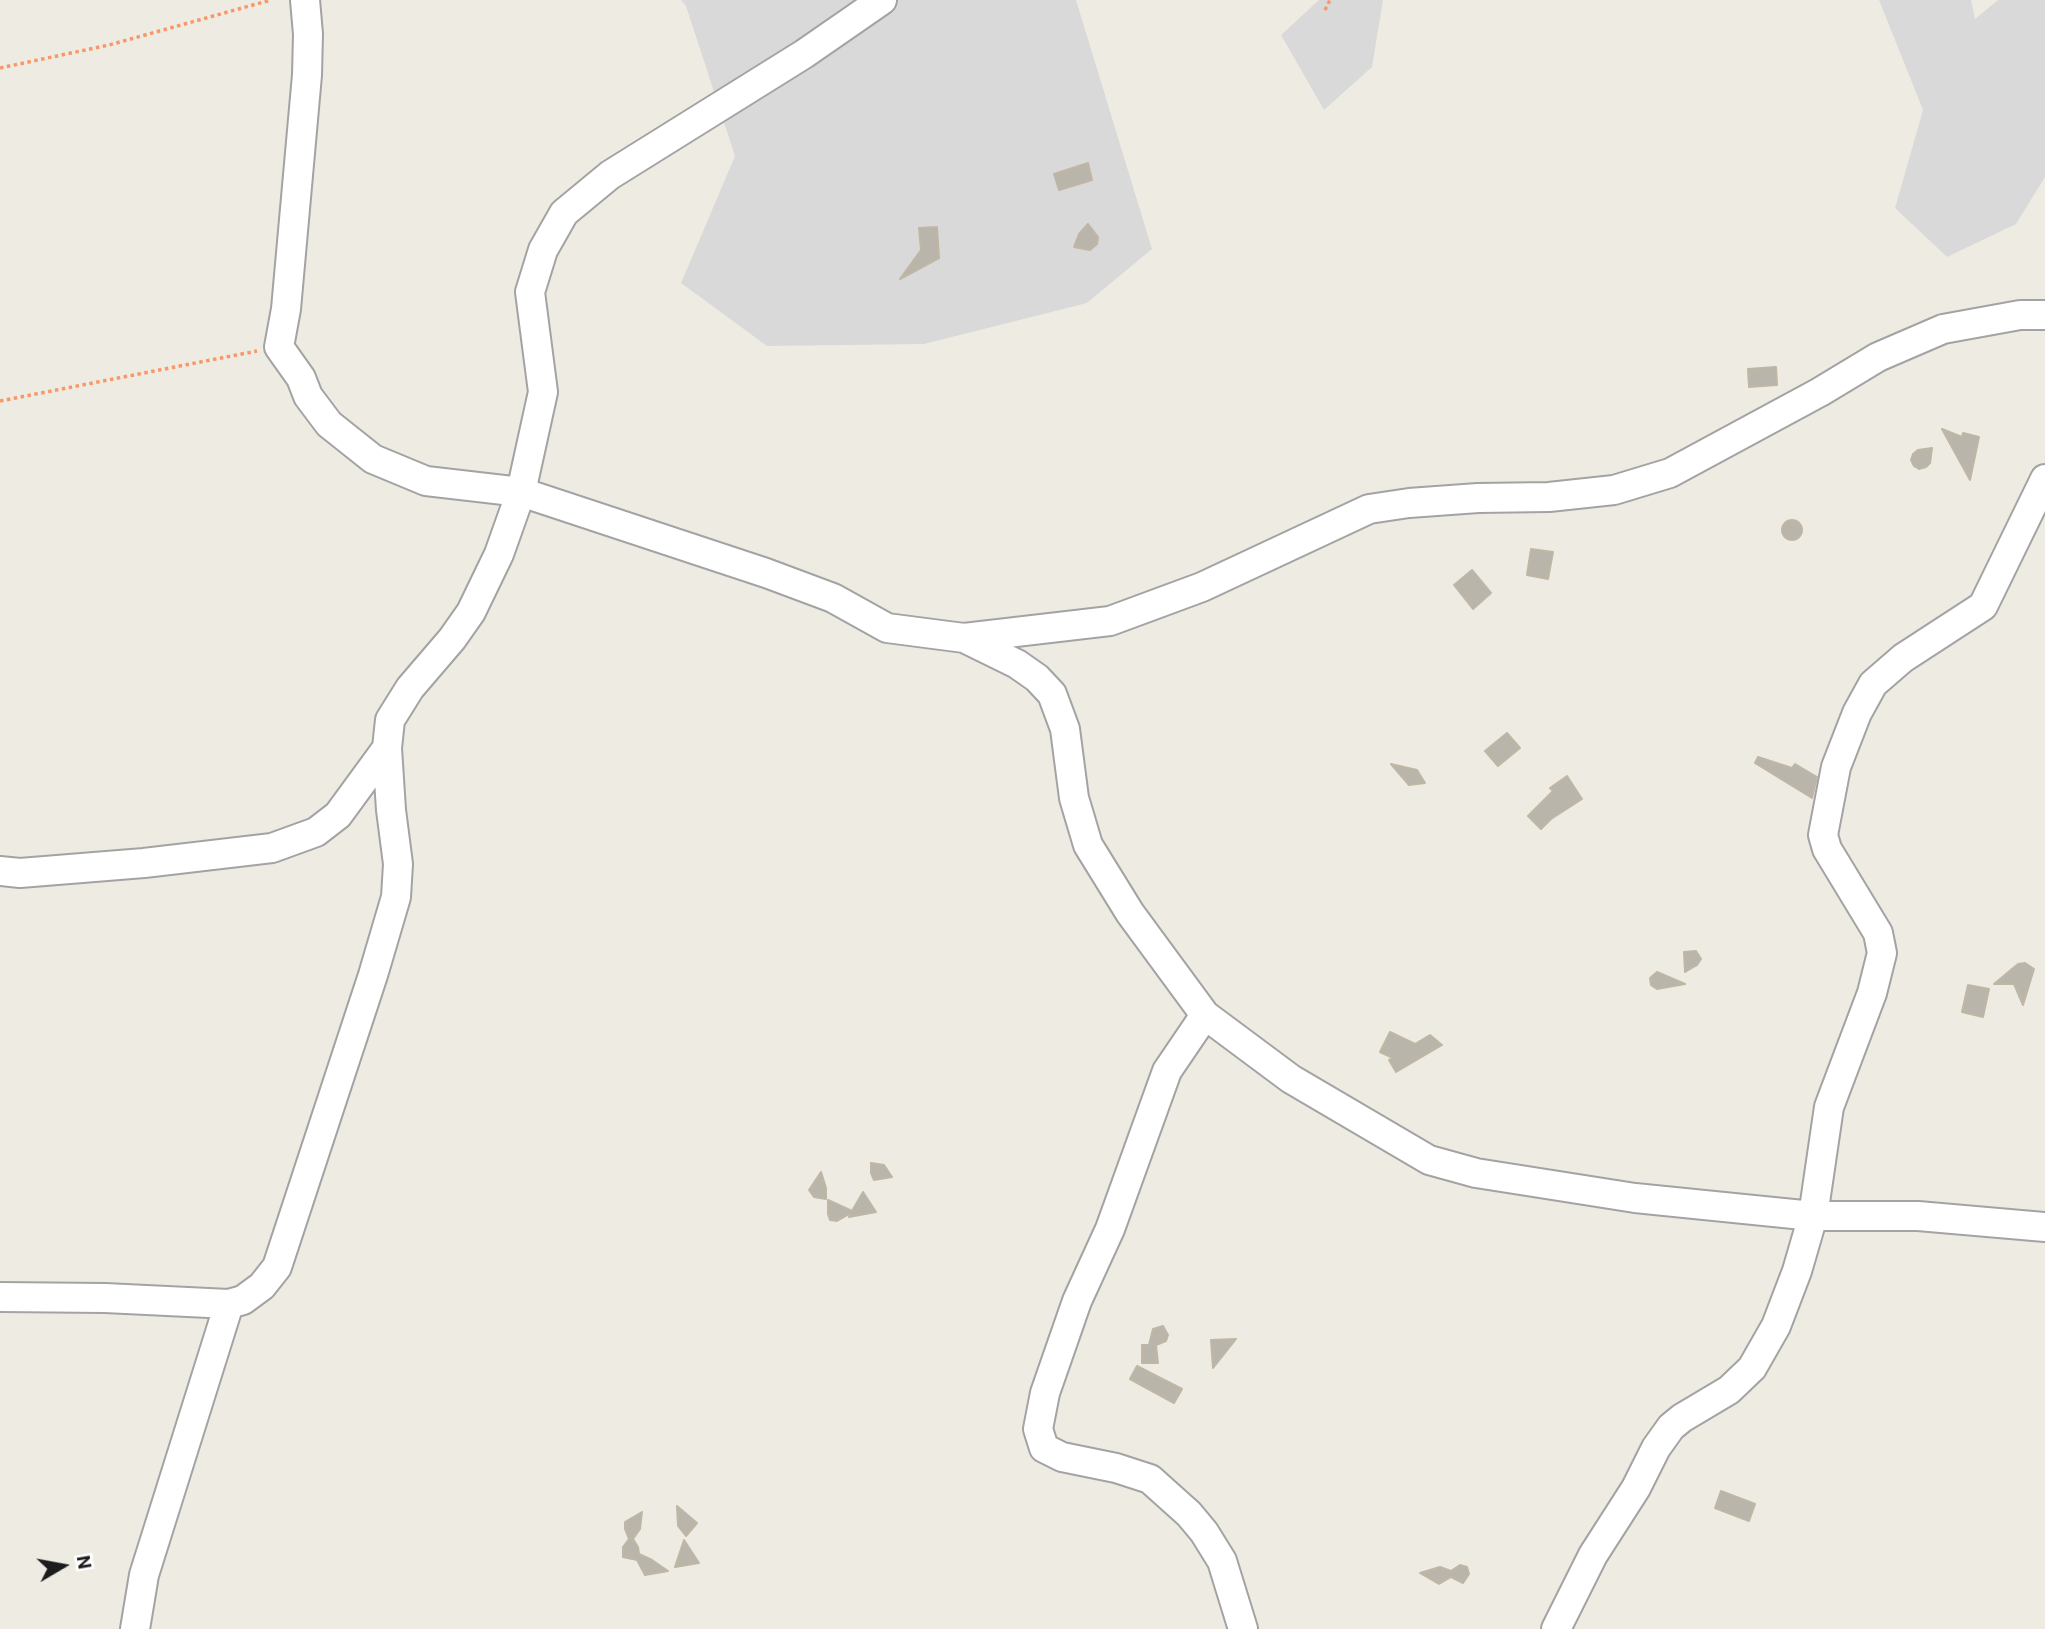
<!DOCTYPE html>
<html>
<head>
<meta charset="utf-8">
<style>
  body { margin:0 }
  #map { position:relative; width:2045px; height:1629px; overflow:hidden; background:#eeece2; font-family:Roboto,sans-serif }
  canvas { display:block }
  .north { position:absolute; left:28px; top:1531px; width:70px; height:70px; -webkit-text-stroke:5px #fff; paint-order:stroke; rotate:80deg; font-size:19px; font-weight:700; line-height:28px; text-align:center; color:#1c1c1c }
  .north::after { content:''; display:block; margin:auto; width:24px; height:32px; background:#1c1c1c; clip-path:polygon(50% 0,100% 100%,50% 72%,0 100%) }
</style>
</head>
<body>
<div id="map">
<canvas width="2045" height="1629"></canvas>
<div class="north">N</div>
</div>
<script>
const ctx = document.querySelector('canvas').getContext('2d');
ctx.lineJoin = 'round';
function paint(path, color) { ctx.fillStyle = color; ctx.fill(path, 'evenodd'); }
const shape = rows => new Path2D(rows.map(r => 'M' + r).join(''));
function trace(path, color, width, dash) { ctx.strokeStyle = color; ctx.lineWidth = width; ctx.lineCap = dash ? 'butt' : 'round'; ctx.setLineDash(dash || []); ctx.stroke(path); }
paint(shape([
  [681,0,1076,0,1152,249,1087,303,924,344,767,346,681,283,735,156,686,6],
  [1319,0,1383,0,1372,67,1324,110,1281,35],
  [1879,0,1971,0,1975,19,1998,0,2045,0,2045,177,2016,224,1947,257,1895,208,1923,110]
]), '#dad9d9');
const building = shape([
  [1088,163,1092,180,1059,190,1054,174,1088,163],
  [1088,224,1098,237,1097,244,1090,250,1074,247,1079,234,1088,224],
  [937,227,939,258,900,279,921,250,919,228,937,227],
  [1776,367,1777,385,1749,387,1748,369,1776,367],
  [1942,429,1962,437,1963,433,1979,437,1970,480,1942,429],
  [1932,448,1930,463,1926,467,1919,469,1914,466,1911,460,1913,454,1918,450,1932,448],
  '1782 530a10 10 0 1 1 20 0a10 10 0 1 1-20 0Z',
  [1531,549,1553,552,1548,579,1527,575,1531,549],
  [1472,570,1491,593,1473,609,1454,585,1472,570],
  [1507,733,1520,748,1498,766,1485,751,1507,733],
  [1758,757,1792,768,1795,764,1817,777,1812,798,1755,763,1758,757],
  [1391,764,1417,770,1425,783,1409,785,1391,764],
  [1567,776,1582,799,1551,819,1541,829,1528,816,1553,791,1550,788,1567,776],
  [1696,951,1701,959,1697,965,1685,972,1684,952,1696,951],
  [2025,963,2034,969,2023,1005,2014,984,1994,984,2018,964,2025,963],
  [1657,972,1685,984,1657,989,1651,985,1650,978,1657,972],
  [1968,985,1989,989,1983,1017,1962,1012,1968,985],
  [1390,1032,1415,1044,1430,1035,1442,1045,1396,1072,1389,1060,1393,1058,1380,1052,1390,1032],
  [871,1163,884,1165,892,1177,874,1180,871,1173,871,1163],
  [821,1172,826,1188,826,1199,814,1197,809,1190,821,1172],
  [863,1192,876,1212,849,1217,851,1213,837,1221,830,1220,828,1214,828,1200,852,1211,863,1192],
  [1163,1326,1168,1335,1166,1341,1156,1345,1158,1363,1142,1363,1142,1345,1149,1345,1153,1329,1163,1326],
  [1236,1339,1213,1368,1211,1340,1236,1339],
  [1137,1366,1182,1389,1174,1403,1130,1379,1137,1366],
  [1721,1491,1755,1504,1749,1521,1715,1508,1721,1491],
  [677,1506,697,1523,686,1536,678,1526,677,1506],
  [642,1512,640,1529,633,1539,638,1547,639,1554,652,1560,668,1571,645,1575,637,1560,623,1557,623,1547,629,1539,625,1529,625,1522,642,1512],
  [684,1540,699,1563,675,1567,684,1540],
  [1460,1565,1467,1567,1469,1574,1463,1583,1451,1577,1439,1584,1420,1573,1440,1567,1451,1571,1460,1565]
]);
paint(building, '#bab5ab');
trace(building, '#bfb6a4', 2);
const minor = shape([
  [305,0,308,34,307,75,286,309,279,347,301,378,308,396,329,424,373,459,426,481,521,492,766,573,833,598,887,628,964,638,1110,621,1202,587,1369,509,1409,503,1478,498,1549,497,1614,490,1670,473,1820,392,1878,357,1943,329,2020,315,2045,315],
  [964,638,1017,664,1037,678,1052,694,1065,729,1074,798,1088,845,1130,913,1205,1015,1291,1079,1429,1160,1476,1173,1635,1198,1813,1216,1918,1216,2045,1227],
  [0,871,20,873,144,863,272,848,316,832,338,815,387,748],
  [1205,1015,1167,1071,1110,1229,1077,1301,1045,1393,1038,1429,1044,1448,1062,1457,1116,1468,1150,1479,1189,1514,1204,1532,1222,1561,1243,1629],
  [0,1297,105,1298,229,1304,243,1300,262,1286,277,1267,373,975,396,897,398,864,391,810,387,748,390,720,410,688,452,639,471,612,499,554,521,492,543,392,530,292,543,250,564,213,610,175,804,54,882,0],
  [135,1629,144,1575,229,1304],
  [1556,1629,1593,1555,1636,1488,1656,1448,1671,1427,1682,1418,1729,1390,1752,1368,1776,1326,1797,1271,1813,1216,1829,1107,1872,993,1882,953,1878,933,1827,849,1823,835,1836,767,1857,713,1873,684,1903,658,1983,606,2045,479]
]);
trace(minor, '#a3a3a3', 32);
trace(shape([
  [1325,10,1330,0],
  [0,68,109,45,271,0],
  [0,401,257,351]
]), '#f99768', 3.5, [3.5, 3.5]);
trace(minor, '#fff', 28);
</script>
</body>
</html>
